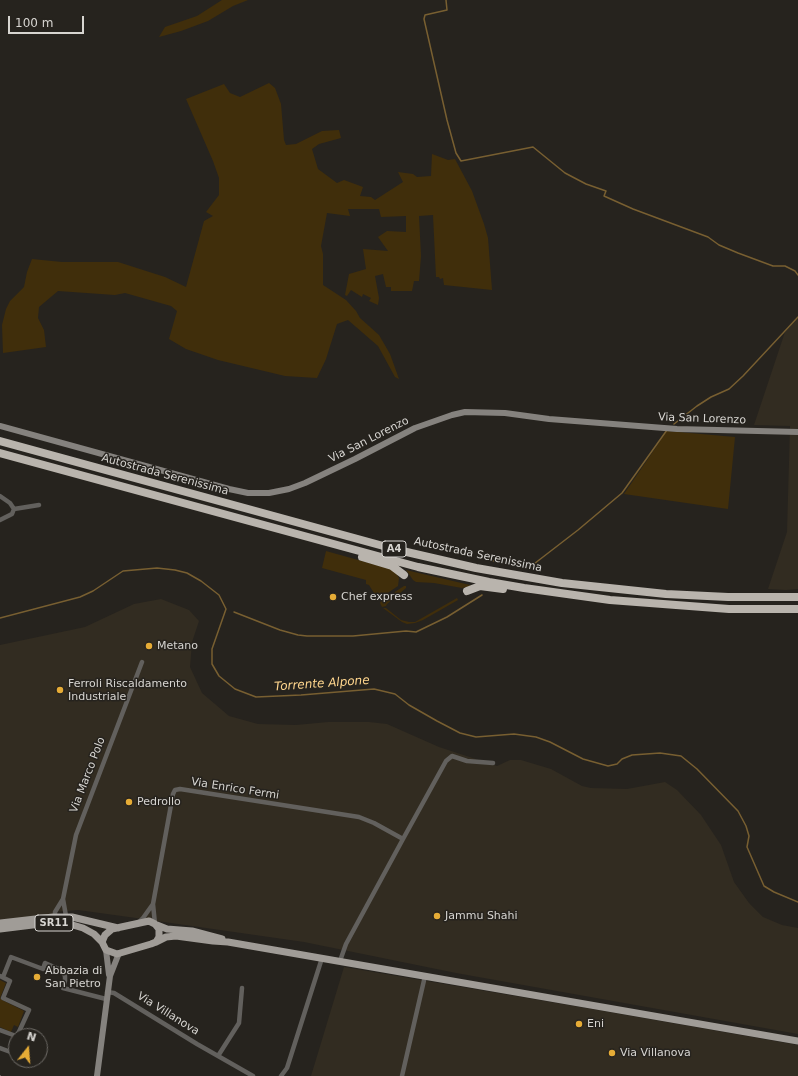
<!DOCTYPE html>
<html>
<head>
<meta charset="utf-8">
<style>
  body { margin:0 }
  #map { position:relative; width:798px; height:1076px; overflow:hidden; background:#26231e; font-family:"DejaVu Sans",sans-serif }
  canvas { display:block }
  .north { position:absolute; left:8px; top:1028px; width:40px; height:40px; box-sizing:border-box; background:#26231e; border:1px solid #6d6a66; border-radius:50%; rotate:17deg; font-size:11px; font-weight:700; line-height:16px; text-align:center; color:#d7d5d1 }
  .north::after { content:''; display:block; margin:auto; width:14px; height:18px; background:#e6ac36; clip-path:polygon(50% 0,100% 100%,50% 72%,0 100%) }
  .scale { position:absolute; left:8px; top:16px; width:76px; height:18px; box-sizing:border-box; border:2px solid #d7d5d1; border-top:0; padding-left:5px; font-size:12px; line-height:14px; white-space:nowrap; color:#d7d5d1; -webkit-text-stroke:3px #26231e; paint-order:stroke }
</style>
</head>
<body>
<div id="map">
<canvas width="798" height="1076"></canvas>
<div class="north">N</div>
<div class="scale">100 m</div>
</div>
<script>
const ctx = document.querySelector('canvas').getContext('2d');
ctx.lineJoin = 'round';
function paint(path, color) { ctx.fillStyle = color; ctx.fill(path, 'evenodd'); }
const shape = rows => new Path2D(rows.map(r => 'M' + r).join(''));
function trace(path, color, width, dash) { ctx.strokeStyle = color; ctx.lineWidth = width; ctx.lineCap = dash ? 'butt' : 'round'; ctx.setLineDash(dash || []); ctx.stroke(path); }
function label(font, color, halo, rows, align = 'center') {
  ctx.font = font + ' "DejaVu Sans",sans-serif'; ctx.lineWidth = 3; ctx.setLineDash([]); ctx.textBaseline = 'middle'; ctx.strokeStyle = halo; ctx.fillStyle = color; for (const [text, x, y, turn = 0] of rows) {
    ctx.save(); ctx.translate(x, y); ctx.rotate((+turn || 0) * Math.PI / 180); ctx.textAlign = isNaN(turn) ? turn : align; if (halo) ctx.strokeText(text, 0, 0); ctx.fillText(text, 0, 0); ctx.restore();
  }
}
paint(shape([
  [798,317,798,589,786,590,768,589,787,532,790,426,754,425,785,332],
  [161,599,189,610,199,621,192,642,190,667,202,693,229,716,258,724,296,725,328,722,369,722,387,724,439,747,497,766,510,760,521,760,551,769,582,786,591,788,627,789,665,782,677,790,701,815,721,845,734,882,749,903,763,917,782,925,798,928,798,1034,456,973,304,942,136,918,78,910,55,912,53,915,0,920,0,645,85,627,134,604],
  [344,967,586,1008,798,1045,798,1076,311,1076]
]), '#322c21');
paint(shape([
  [222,0,248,0,233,6,208,21,181,31,159,37,165,27,197,16],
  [269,83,275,88,281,104,284,140,286,145,296,144,322,131,339,130,341,138,319,144,312,149,318,169,337,183,344,180,363,187,360,196,371,197,375,200,403,182,398,172,413,174,417,177,431,176,432,154,448,160,455,159,472,191,484,224,488,238,492,290,444,285,443,278,440,279,439,277,436,277,433,215,419,216,421,256,419,281,414,281,412,291,391,291,391,287,386,287,383,274,375,276,379,298,378,305,369,301,371,298,363,294,362,297,351,290,347,296,345,295,349,274,366,269,363,249,388,251,378,237,387,231,406,232,406,216,381,217,379,209,348,209,350,216,327,213,321,246,323,254,323,285,346,300,356,311,360,318,379,335,390,354,399,379,395,377,378,346,348,320,337,324,326,359,317,378,285,376,218,360,186,349,169,339,177,311,171,306,125,293,115,295,58,291,39,307,38,318,44,330,46,347,3,353,2,325,6,309,10,301,24,287,27,272,32,259,62,262,118,262,165,277,186,287,204,221,213,216,206,212,219,195,219,178,213,161,186,99,224,84,230,93,240,97],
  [667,431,735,437,728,509,624,494],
  [326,551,394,570,399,578,398,586,380,598,377,598,369,585,366,584,366,580,322,568],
  [406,570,470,585,471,586,462,588,434,583,416,582,413,580],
  [404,586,406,586,406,588,387,604,386,606,382,607,380,603,381,601],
  [457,598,458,600,423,620,415,623,407,624,402,622,383,608,386,608,401,620,409,622,415,622],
  [0,980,6,983,0,998,2,1000,24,1011,18,1027,14,1025,11,1032,0,1027]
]), '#402e0b');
trace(shape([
  [446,0,447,10,425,15,424,19,447,120,456,153,461,161,533,147,565,173,586,184,606,191,604,196,633,209,708,237,719,245,738,253,773,266,785,266,795,271,798,275],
  [674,424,697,406,711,397,729,389,743,376,798,317],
  [489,560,530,567,578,530,622,493,667,430],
  [234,612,280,630,298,635,307,636,353,636,406,631,416,632,447,617,482,595],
  [0,618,80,597,93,591,123,571,157,568,175,570,187,573,201,581,219,595,226,609,212,649,212,664,219,676,235,689,256,697,301,695,374,689,395,694,409,705,437,721,460,733,476,737,514,734,536,737,550,742,583,759,608,766,617,764,622,759,632,755,660,753,681,756,697,769,738,811,746,826,749,836,747,847,764,886,774,892,798,902]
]), '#785f31', 1.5);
trace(shape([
  [0,496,10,503,14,509],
  [14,509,39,505],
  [0,520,12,514,14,509],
  [403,839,446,761,452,756,467,761,493,763],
  [153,904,155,924],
  [66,916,63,899,76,835,142,662],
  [55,917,55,912,63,899],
  [139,922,143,918,153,904,173,794,175,790,180,789,359,817,374,823,403,839,346,944,340,961],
  [0,976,10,981,3,998,29,1010,17,1036],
  [3,977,11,957,43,969,45,963,61,970,65,976,65,981,63,988,106,999],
  [107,992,114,993,197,1044,253,1076],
  [0,1030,16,1036],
  [0,1048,16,1054],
  [218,1056,239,1023,242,988],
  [281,1076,287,1068,322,958],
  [402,1076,425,976]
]), '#62605d', 4.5);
trace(shape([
  [0,426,229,489,248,493,269,493,289,489,305,483,355,459,415,428,452,415,465,412,505,413,549,419,677,429,798,432],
  [106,950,109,975],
  [97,1076,110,976,119,953]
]), '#85827e', 6);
trace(shape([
  [0,923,53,917,72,917,118,928],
  [157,925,167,929,192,931,222,939],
  [0,929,57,922,66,923,83,928,94,934,102,942],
  [156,942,159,937,159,929,155,924,149,921,112,929,105,935,102,942,106,950,117,954,151,944,156,942,166,937,176,936,213,941,228,942,798,1041]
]), '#a09c97', 7);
trace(shape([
  [0,441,398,550,476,568,562,583,666,594,728,597,798,597],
  [0,453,418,567,489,582,524,588,610,600,729,609,798,609],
  [362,557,392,566,404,575],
  [467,591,480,586,503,589]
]), '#b9b4ad', 8);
trace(shape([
  [0,1076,1,1076]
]), '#76736f', 1.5, [8, 4]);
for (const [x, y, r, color] of [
  [333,597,4,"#e6ac36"],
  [149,646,4,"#e6ac36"],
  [60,690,4,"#e6ac36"],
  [129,802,4,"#e6ac36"],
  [437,916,4,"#e6ac36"],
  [37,977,4,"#e6ac36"],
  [579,1024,4,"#e6ac36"],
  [612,1053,4,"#e6ac36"]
]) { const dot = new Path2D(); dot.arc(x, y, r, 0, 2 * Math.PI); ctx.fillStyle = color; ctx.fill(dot); trace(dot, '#26231e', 1.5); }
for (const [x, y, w] of [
  [394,549,24],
  [54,923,38]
]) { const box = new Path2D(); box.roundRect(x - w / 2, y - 8, w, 16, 3); ctx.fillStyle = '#26231e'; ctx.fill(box); trace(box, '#d7d5d1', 1); }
label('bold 10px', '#d7d5d1', null, [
  ["A4",394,549],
  ["SR11",54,923]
]);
label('11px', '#d7d5d1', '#26231e', [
  ["Via San Lorenzo",702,419,2],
  ["Via San Lorenzo",369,440,-27],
  ["Autostrada Serenissima",165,475,15],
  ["Autostrada Serenissima",478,555,12],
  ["Via Marco Polo",88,775,-69],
  ["Via Enrico Fermi",235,789,9],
  ["Via Villanova",168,1014,32]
]);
label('11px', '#d7d5d1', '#26231e', [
  ["Chef express",341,597],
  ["Metano",157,646],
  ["Ferroli Riscaldamento",68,684],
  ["Industriale",68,697],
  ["Pedrollo",137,802],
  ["Jammu Shahi",445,916],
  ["Abbazia di",45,971],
  ["San Pietro",45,984],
  ["Eni",587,1024],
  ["Via Villanova",620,1053]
], 'left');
label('italic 12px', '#fed58d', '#26231e', [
  ["Torrente Alpone",322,684,-4]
]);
</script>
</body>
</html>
